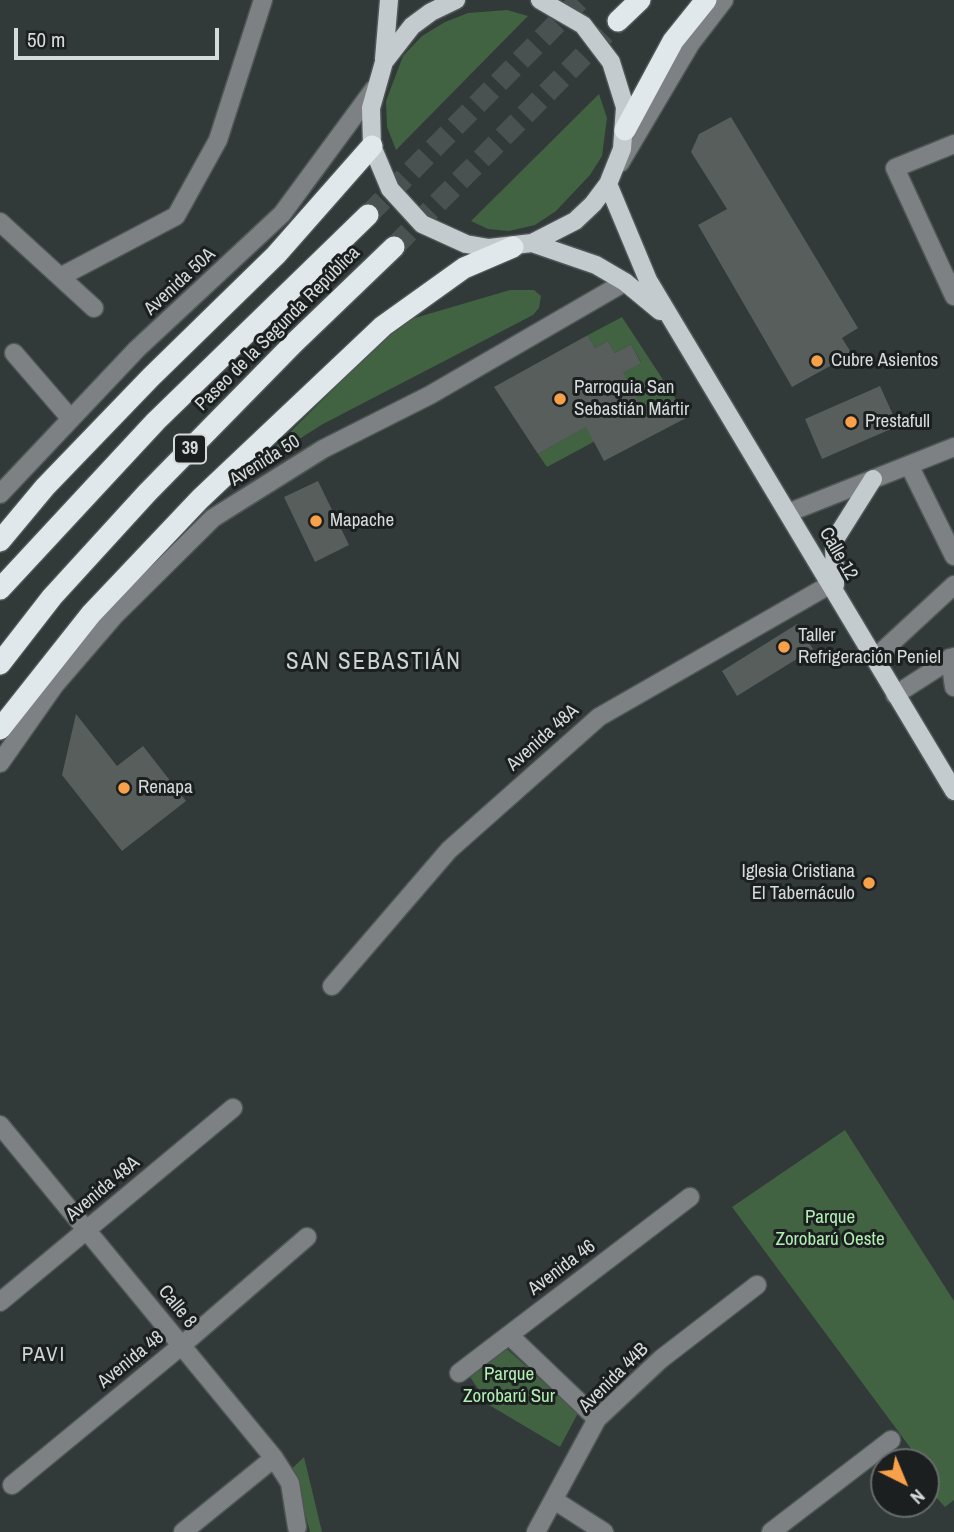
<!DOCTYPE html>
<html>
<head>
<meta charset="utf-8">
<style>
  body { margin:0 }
  #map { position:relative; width:954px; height:1532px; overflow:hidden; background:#313939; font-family:"Archivo Narrow",sans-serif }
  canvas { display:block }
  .north { position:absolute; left:870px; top:1448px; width:70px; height:70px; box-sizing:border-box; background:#1c1f1f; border:2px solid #666a6a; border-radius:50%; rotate:137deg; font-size:19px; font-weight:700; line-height:28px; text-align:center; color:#d5dada }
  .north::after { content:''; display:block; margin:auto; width:24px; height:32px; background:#f8a14a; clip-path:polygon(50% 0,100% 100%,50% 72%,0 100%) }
  .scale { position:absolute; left:14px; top:28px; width:205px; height:32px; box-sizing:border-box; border:4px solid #d5dada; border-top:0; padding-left:9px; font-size:21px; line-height:24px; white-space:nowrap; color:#d5dada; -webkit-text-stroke:5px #1c1f1f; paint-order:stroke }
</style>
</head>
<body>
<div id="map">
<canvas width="954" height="1532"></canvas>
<div class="north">N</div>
<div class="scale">50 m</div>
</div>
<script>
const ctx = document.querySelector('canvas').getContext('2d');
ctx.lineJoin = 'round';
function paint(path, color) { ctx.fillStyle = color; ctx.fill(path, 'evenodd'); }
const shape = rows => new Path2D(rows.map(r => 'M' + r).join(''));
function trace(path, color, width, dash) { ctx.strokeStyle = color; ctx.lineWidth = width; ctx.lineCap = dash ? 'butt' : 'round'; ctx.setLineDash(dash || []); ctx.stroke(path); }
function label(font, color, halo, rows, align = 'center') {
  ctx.font = font + ' "Archivo Narrow",sans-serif'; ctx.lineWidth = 6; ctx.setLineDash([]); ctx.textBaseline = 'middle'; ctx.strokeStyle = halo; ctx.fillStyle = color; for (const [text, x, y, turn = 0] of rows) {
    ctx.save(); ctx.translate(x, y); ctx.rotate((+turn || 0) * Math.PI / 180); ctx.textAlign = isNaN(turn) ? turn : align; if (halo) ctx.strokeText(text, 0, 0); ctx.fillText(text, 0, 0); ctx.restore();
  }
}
paint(shape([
  [507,10,528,16,396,150,387,127,386,101,403,56,422,36,445,22,468,13],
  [599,94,607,118,602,156,590,175,556,211,535,225,509,231,488,229,471,221],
  [510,290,534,290,541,296,539,308,533,315,323,424,255,467,401,322],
  [622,317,675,398,547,467,538,454,622,406,623,373,641,362,631,344,615,353,608,341,595,348,588,335],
  [845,1130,954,1301,954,1500,945,1507,926,1486,926,1462,913,1462,912,1450,732,1207],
  [507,1349,578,1413,560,1447,489,1405,470,1377],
  [304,1457,322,1532,310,1532,303,1506,280,1480]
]), '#416342');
paint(shape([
  [731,117,858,328,842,338,852,354,792,387,698,225,727,209,691,152,699,134],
  [588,335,595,348,608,341,615,353,631,344,641,363,623,373,645,414,675,398,686,418,604,461,586,427,538,454,494,387],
  [880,386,898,426,822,459,805,419],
  [318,481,349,545,315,562,284,497],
  [797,624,813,649,737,696,722,671],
  [76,714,117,766,143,746,186,801,122,851,62,775]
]), '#575e5b');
trace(shape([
  [368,215,580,0],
  [394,247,618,21]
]), '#4a5151', 21, [21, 10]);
const minor = shape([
  [954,144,895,168,954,296],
  [620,163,691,43,724,0],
  [0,222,94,308],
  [60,277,176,216,218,140,263,0],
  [14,353,71,419],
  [909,465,954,556],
  [0,494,137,349,282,214,374,89],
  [790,512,954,447],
  [950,658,954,687],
  [874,659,954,585],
  [895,695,954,657],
  [0,763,54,686,116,614,213,518,323,449,430,395,625,282],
  [332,986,449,850,599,717,831,584],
  [0,1125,274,1458,290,1483,297,1527],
  [0,1302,233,1108],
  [509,1335,597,1419],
  [459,1373,690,1197],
  [12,1485,181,1346,307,1237],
  [554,1500,604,1532],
  [183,1532,274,1458],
  [536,1532,597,1419,661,1359,757,1285],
  [771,1532,891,1440]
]);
const major = shape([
  [456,0,431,12,412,26,384,62,371,108,372,146,390,189,422,224,466,244,489,248,532,243,575,221,593,204,608,184,622,149,625,107,611,62,583,25,540,0],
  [384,59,389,0],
  [608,184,648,280,954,791],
  [532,243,596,265,625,282,660,311],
  [835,585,834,541,873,479]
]);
const highway = shape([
  [618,21,640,0],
  [625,130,673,41,706,0],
  [0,541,45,487,151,377,276,255,372,146],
  [0,589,156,421,368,215],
  [0,664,52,597,147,493,294,343,394,247],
  [0,729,91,614,200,499,383,326,464,268,513,247]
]);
trace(minor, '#4f5656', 21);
trace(major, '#4f5656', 21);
trace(highway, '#4f5656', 24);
trace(minor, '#7e8183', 18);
trace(major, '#c4cbce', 18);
trace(highway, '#e0e8ec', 21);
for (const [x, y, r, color] of [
  [817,361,7,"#f8a14a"],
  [560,399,7,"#f8a14a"],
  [851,422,7,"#f8a14a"],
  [316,521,7,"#f8a14a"],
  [784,647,7,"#f8a14a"],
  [124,788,7,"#f8a14a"],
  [869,883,7,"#f8a14a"]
]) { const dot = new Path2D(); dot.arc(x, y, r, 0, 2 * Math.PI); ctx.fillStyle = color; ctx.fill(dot); trace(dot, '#1c1f1f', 2.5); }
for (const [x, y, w] of [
  [190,449,32]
]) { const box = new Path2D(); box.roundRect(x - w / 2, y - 14.5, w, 29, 5); ctx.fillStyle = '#1c1f1f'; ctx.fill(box); trace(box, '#d5dada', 2); }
label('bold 18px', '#d5dada', null, [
  ["39",190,449]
]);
label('19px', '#d5dada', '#1c1f1f', [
  ["Avenida 50A",180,282,-43],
  ["Paseo de la Segunda República",278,329,-45],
  ["Avenida 50",265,461,-32],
  ["Calle 12",838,554,60],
  ["Avenida 48A",543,738,-42],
  ["Avenida 48A",103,1189,-40],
  ["Avenida 46",562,1268,-37],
  ["Calle 8",177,1307,51],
  ["Avenida 48",131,1360,-39],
  ["Avenida 44B",614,1378,-45]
]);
label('19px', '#d5dada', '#1c1f1f', [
  ["Cubre Asientos",831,361],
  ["Parroquia San",574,388],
  ["Sebastián Mártir",574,410],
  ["Prestafull",865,422],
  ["Mapache",330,521],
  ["Taller",798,636],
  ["Refrigeración Peniel",798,658],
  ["Renapa",138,788],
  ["Iglesia Cristiana",855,872,"right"],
  ["El Tabernáculo",855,894,"right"]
], 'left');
label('19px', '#b0eeb2', '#1c1f1f', [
  ["Parque",830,1218],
  ["Zorobarú Oeste",830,1240],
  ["Parque",509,1375],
  ["Zorobarú Sur",509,1397]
]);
ctx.letterSpacing = '2px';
label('21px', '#cbd4d5', '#1c1f1f', [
  ["PAVI",44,1355]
]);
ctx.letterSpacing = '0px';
ctx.letterSpacing = '2px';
label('23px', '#cbd4d5', '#1c1f1f', [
  ["SAN SEBASTIÁN",374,663]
]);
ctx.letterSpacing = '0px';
</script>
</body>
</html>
